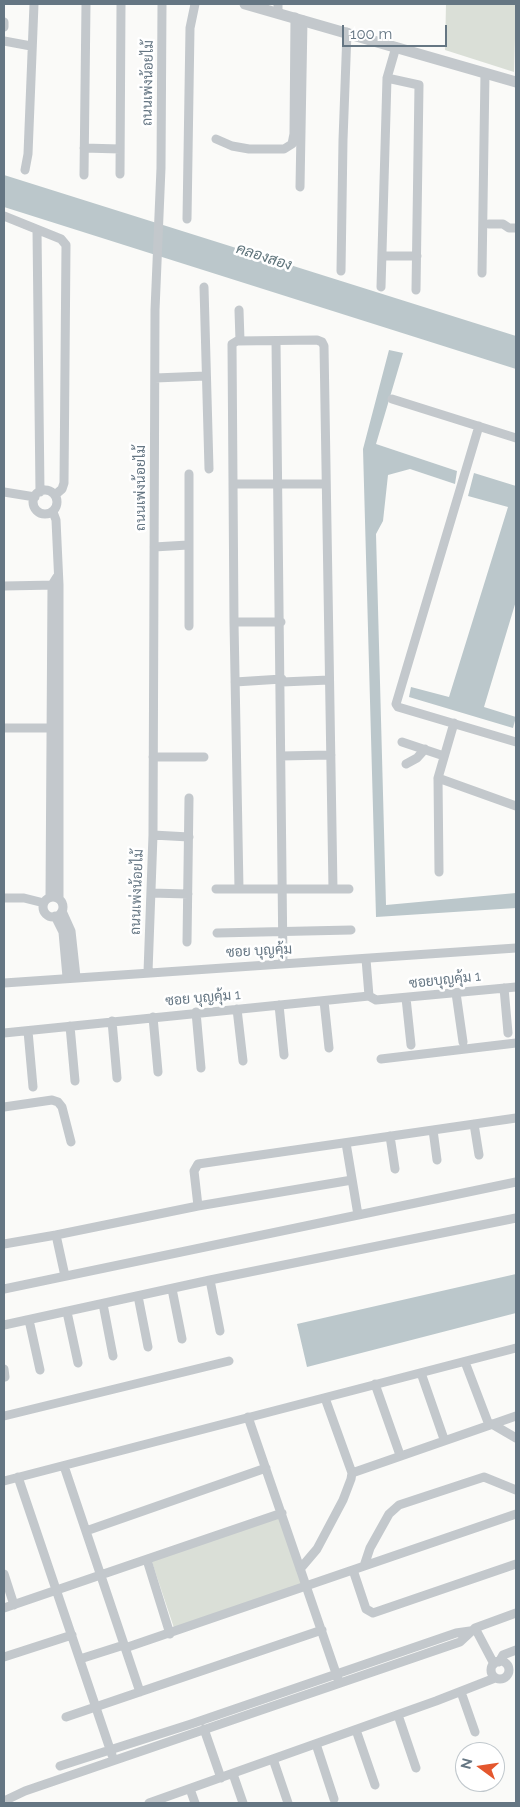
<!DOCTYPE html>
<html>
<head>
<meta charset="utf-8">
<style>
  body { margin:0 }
  #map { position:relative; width:520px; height:1807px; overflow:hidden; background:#fafaf8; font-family:Raleway,sans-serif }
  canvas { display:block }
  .frame { position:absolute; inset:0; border:5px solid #657683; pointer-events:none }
  .north { position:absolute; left:455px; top:1742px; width:50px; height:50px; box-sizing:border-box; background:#fff; border:1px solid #c1c8cd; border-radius:50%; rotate:284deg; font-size:14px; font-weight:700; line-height:20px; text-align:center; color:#657683 }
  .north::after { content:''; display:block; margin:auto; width:18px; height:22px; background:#e4572e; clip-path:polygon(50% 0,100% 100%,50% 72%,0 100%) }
  .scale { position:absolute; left:342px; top:25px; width:105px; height:22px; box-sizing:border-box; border:2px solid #657683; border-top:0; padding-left:6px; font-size:15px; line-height:18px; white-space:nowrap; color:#657683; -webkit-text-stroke:4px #fff; paint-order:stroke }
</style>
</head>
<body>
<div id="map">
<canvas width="520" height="1807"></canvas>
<div class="frame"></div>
<div class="north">N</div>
<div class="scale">100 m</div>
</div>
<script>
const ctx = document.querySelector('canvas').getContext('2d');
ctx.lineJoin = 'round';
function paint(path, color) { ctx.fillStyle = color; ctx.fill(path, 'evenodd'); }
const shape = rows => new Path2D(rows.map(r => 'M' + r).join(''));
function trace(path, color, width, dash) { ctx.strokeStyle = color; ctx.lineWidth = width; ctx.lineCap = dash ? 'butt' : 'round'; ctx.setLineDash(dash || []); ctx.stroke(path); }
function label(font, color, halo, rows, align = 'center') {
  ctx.font = font + ' Raleway,Sarabun,sans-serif'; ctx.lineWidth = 5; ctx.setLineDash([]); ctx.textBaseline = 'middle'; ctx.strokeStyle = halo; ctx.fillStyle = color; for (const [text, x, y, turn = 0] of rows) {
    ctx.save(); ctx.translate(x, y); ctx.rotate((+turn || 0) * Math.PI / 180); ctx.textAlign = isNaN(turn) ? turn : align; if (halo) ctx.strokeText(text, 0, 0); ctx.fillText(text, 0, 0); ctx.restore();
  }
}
paint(shape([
  [446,4,516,4,514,72,445,50],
  [279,1515,305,1586,176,1634,151,1559]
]), '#dadfd7');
paint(shape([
  [4,175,516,336,516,369,4,207],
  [389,350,403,353,376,444,457,471,455,484,410,469,388,475,383,521,376,534,386,905,516,893,516,908,376,917,363,449],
  [474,473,516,486,516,601,484,707,516,717,513,728,409,697,411,687,449,697,508,507,468,496],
  [516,1274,516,1313,307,1367,297,1324]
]), '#bbc7cb');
trace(shape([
  [278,13,278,4],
  [4,22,4,27],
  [4,41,31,46],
  [387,78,419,85,416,290],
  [216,139,232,146,249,149,284,149,292,144,294,134,295,17],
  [84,148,120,149],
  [25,170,28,154,34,4],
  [120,174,121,4],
  [84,175,86,4],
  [300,187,303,20],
  [4,216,61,239,66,245,64,483,62,489,55,495],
  [187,219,190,28,195,4],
  [489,224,503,224,509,228,516,228],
  [37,230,40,492],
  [382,256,417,256],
  [341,271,343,140,347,32],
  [482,273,485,73],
  [204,287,209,469],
  [381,287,387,78,396,47],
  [239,310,240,341],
  [317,340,322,342,324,346,333,889,239,889,234,622,232,344,237,341,317,340],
  [276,341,283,963],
  [155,378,206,376],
  [392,399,516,438],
  [479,426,396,704,398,707,516,742],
  [233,484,326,484],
  '33 502a12 12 0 1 1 24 0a12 12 0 1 1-24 0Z',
  [4,492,35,497],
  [53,512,56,520,59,585,59,899],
  [154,547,188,545],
  [4,586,56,585],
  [234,622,281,622],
  [189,626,189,474],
  [235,682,282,679],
  [282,682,329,680],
  [454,723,438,778,516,806],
  [4,728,52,728],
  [402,742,444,756],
  [281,756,331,755],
  [153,757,204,757],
  [406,764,417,758,425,749],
  [438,778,439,872],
  [153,835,189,837],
  [216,889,239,889],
  [333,889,349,889],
  [151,893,188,894],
  [50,897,52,585,57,577],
  '43 907a10 10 0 1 1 20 0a10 10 0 1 1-20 0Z',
  [4,898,24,898,44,903],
  [62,911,71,931,76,977],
  [55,916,63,932,67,977],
  [217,933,351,930],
  [187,942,189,798],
  [148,972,153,835,155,310,161,168,162,4],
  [4,983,516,948],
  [504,988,508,1033],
  [456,993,463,1042],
  [369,996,376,1000,516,987],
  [406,998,411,1045],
  [324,1001,329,1048],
  [279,1005,284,1055],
  [237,1009,243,1061],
  [196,1012,201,1068],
  [153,1017,158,1072],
  [112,1021,117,1078],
  [70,1026,75,1081],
  [28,1031,33,1087],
  [4,1033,369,996,366,959],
  [381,1059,516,1043],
  [4,1107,52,1100,58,1102,62,1107,71,1142],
  [474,1124,479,1155],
  [433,1130,437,1160],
  [390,1136,395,1169],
  [346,1143,358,1215],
  [198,1206,352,1180],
  [4,1244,56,1235],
  [65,1276,56,1235,198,1206,194,1171,198,1164,516,1118],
  [210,1280,220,1331],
  [4,1289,516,1182],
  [172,1289,182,1339],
  [138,1296,148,1347],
  [103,1304,113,1356],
  [67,1312,78,1363],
  [29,1320,40,1370],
  [4,1325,210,1280,516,1218],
  [465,1362,489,1425],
  [4,1369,5,1377],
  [421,1373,444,1439],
  [375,1384,400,1455],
  [4,1416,229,1361],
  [248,1417,338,1679],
  [492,1424,516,1438],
  [64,1466,140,1692],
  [352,1473,516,1416],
  [18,1477,112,1755],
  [4,1481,516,1348],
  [86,1531,266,1468],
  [147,1560,170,1634],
  [364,1566,370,1548,389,1514,399,1505,484,1477,516,1490],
  [300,1569,317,1549,343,1500,351,1479,352,1473,325,1398],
  [353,1570,366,1609,373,1613,516,1564],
  [4,1574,14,1605],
  [4,1608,282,1513],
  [475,1628,494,1664],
  [125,1648,516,1514],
  [4,1657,72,1635],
  [80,1659,124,1645],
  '491 1670a9 9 0 1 1 18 0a9 9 0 1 1-18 0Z',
  [499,1662,503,1655,516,1650],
  [461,1692,475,1732],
  [398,1715,416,1768],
  [66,1717,322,1630],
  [204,1729,221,1778],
  [356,1730,375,1785],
  [316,1744,334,1799],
  [273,1759,288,1803],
  [60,1766,191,1724,456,1633,470,1631],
  [233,1774,243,1803],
  [190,1789,195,1803],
  [4,1801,25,1791,460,1642,475,1628,516,1613],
  [149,1803,436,1701,495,1678]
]), '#c3c8cc', 9);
trace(shape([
  [245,4,516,82]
]), '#c3c8cc', 11);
label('14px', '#657683', '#fff', [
  ["ถนนเพ่งน้อยไม้",148,83,-89],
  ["ถนนเพ่งน้อยไม้",141,488,-90],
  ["ถนนเพ่งน้อยไม้",137,892,-88],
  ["ซอย บุญคุ้ม",259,951,-3],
  ["ซอยบุญคุ้ม 1",445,980,-6],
  ["ซอย บุญคุ้ม 1",203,998,-5]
]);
label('italic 15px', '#60757c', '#fff', [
  ["คลองสอง",264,257,18]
]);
</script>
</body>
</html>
